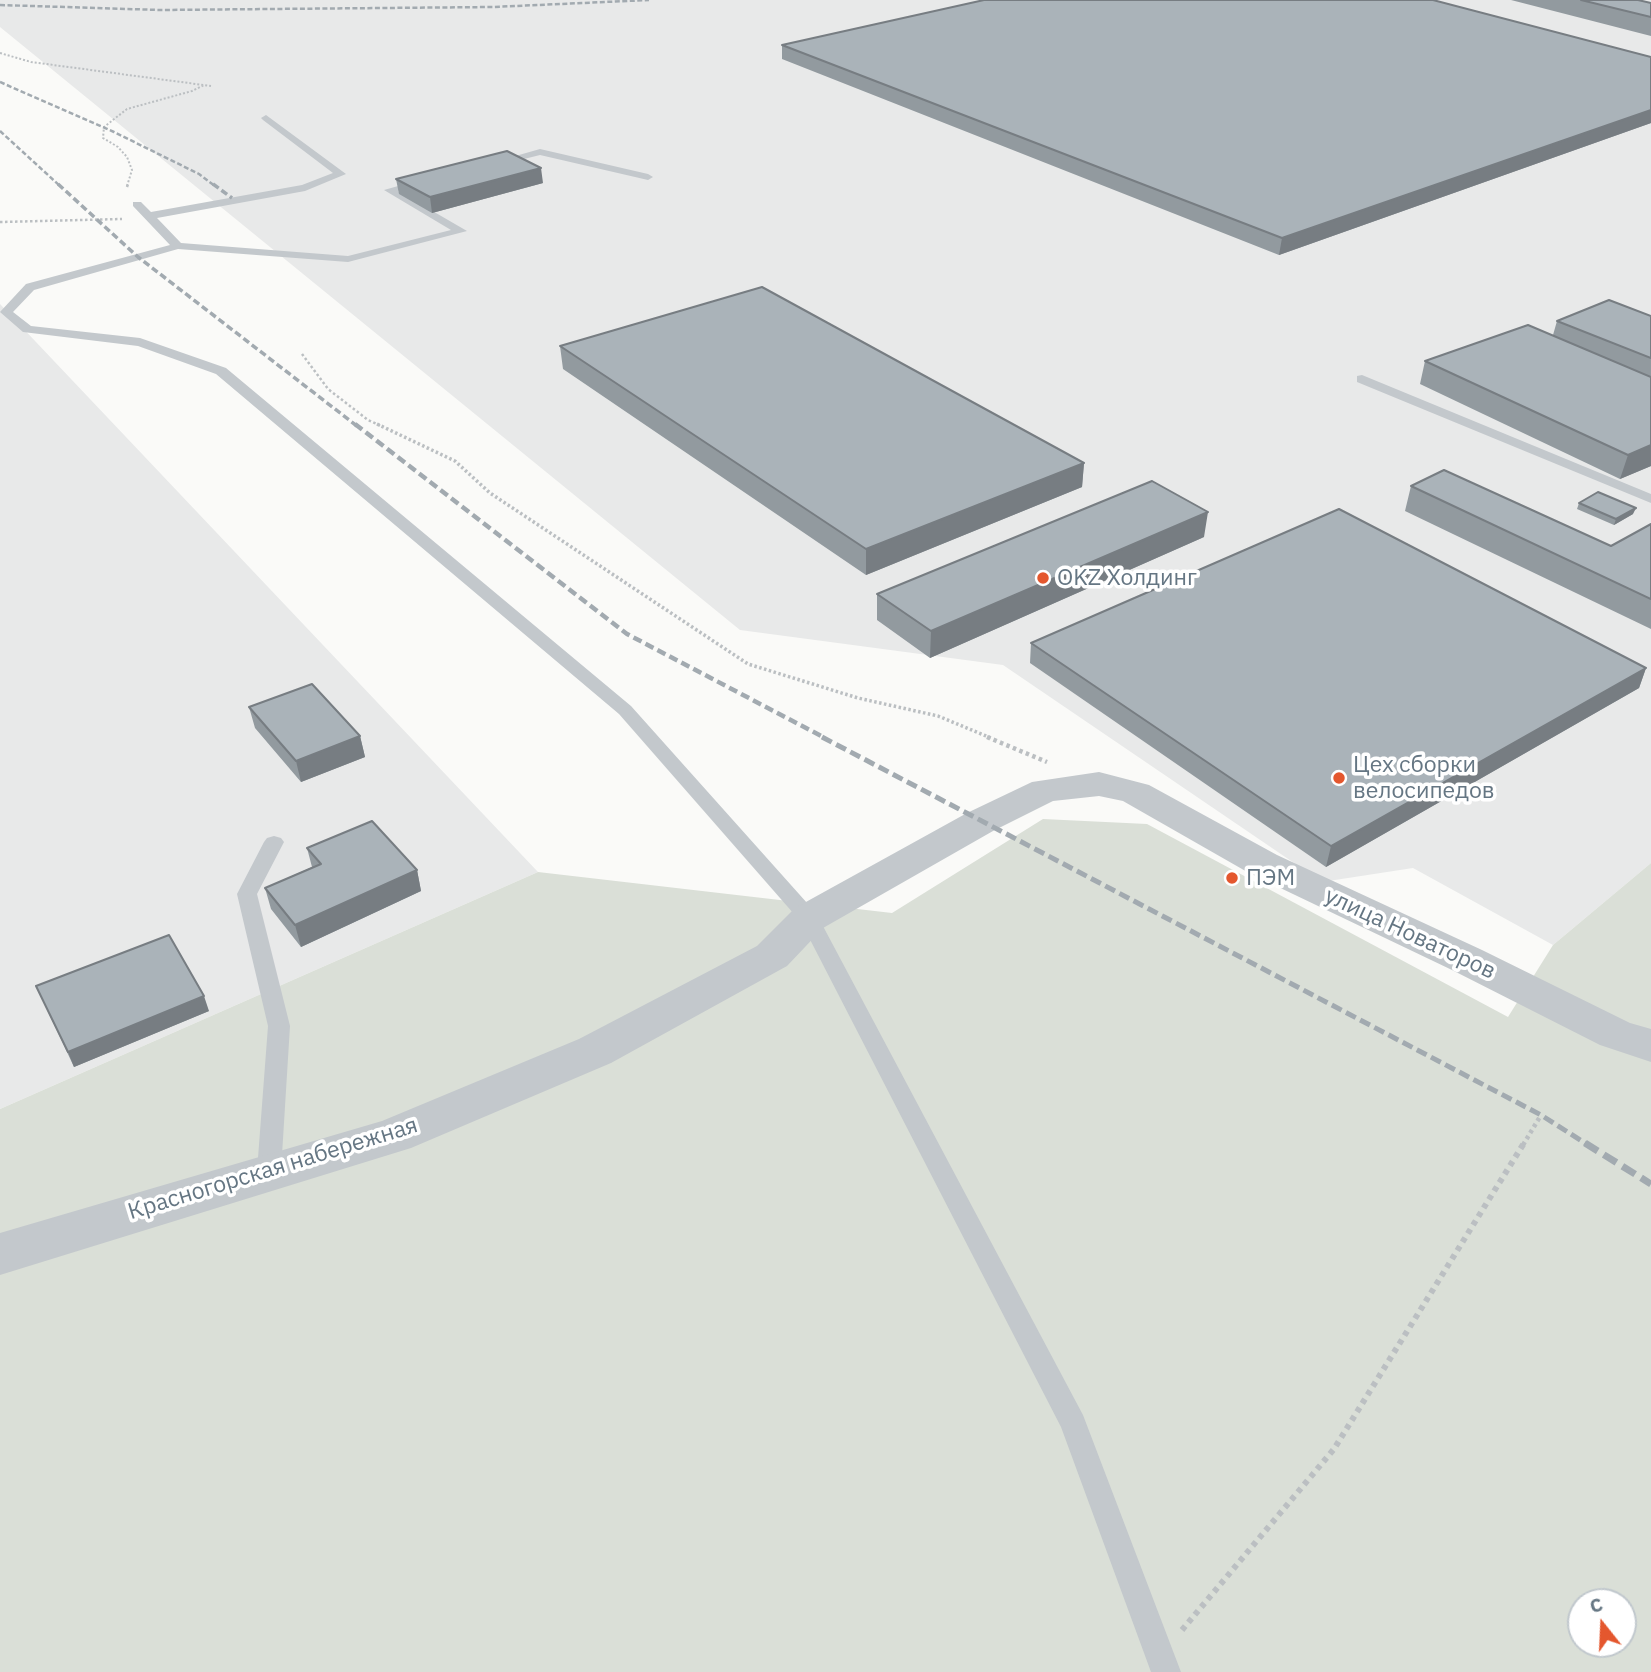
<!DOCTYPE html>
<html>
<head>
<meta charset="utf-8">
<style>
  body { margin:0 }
  #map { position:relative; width:1651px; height:1672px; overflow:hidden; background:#fafaf8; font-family:"IBM Plex Sans",sans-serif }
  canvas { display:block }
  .north { position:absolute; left:1567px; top:1588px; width:70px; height:70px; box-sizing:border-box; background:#fff; border:2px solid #c1c8cd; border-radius:50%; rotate:342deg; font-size:19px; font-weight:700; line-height:28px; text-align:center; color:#657683 }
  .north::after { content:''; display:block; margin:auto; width:24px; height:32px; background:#e4572e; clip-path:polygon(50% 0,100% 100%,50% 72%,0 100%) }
</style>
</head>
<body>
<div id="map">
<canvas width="1651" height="1672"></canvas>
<div class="north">С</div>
</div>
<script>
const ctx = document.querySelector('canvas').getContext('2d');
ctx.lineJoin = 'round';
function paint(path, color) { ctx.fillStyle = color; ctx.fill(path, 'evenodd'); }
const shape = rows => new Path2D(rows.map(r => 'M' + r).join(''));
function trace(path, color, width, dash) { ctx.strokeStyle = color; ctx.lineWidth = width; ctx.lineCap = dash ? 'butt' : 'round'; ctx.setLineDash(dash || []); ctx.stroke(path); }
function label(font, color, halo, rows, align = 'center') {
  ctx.font = font + ' "IBM Plex Sans",sans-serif'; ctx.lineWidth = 7; ctx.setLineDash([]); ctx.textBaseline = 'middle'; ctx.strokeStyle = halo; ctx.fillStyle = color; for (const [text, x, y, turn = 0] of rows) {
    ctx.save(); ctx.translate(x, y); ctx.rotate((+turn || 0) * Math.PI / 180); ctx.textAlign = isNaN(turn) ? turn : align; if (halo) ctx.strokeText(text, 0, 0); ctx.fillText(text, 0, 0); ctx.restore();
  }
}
paint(shape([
  [0,0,1651,0,1651,863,1553,945,1413,868,1322,882,1003,665,740,630,0,27],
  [0,304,538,872,0,1109]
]), '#e8e9e9');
paint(shape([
  [1043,819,1147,824,1508,1017,1553,945,1651,863,1651,1672,0,1672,0,1109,538,872,892,913],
  [1581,1602,1623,1602,1623,1644,1581,1644]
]), '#dadfd7');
trace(shape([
  [0,53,31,62,211,86],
  [127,186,132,170,127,157,118,147,103,138,104,127,127,109,192,91,204,85]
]), '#bbbfc2', 2, [2, 2]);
trace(shape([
  [127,187,128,184],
  [0,222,122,219],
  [302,354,328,389,368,420,381,426]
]), '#bbbfc2', 2.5, [2.5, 2.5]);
trace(shape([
  [377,424,455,461,490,493,748,664,858,698,938,716,991,738]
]), '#bbbfc2', 3.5, [2.5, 2.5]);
trace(shape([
  [987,737,1047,762],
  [1523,1145,1541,1115]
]), '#bbbfc2', 4.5, [3.5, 3.5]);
trace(shape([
  [1182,1630,1334,1449,1524,1143]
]), '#bbbfc2', 6, [5, 5]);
paint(shape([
  [266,115,346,174,305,191,157,218,181,243,348,256,451,230,384,190,423,179,428,182,427,184,398,191,467,231,348,262,178,249,34,290,13,312,31,326,140,338,226,368,631,706,816,913,1083,1415,1181,1672,1151,1672,1061,1427,801,922,619,714,216,374,138,346,23,332,0,312,26,284,170,245,133,206,133,202,141,202,151,212,302,185,333,173,263,120,261,118,266,115],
  [540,149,648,174,653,177,648,180,540,155,496,166,491,163,540,149],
  [1362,375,1651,494,1651,503,1357,382,1357,376,1362,375],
  [274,836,281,838,284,842,257,894,290,1026,281,1171,277,1178,269,1180,261,1178,257,1171,268,1026,237,894,264,842,267,838,274,836]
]), '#c3c8cc');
paint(shape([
  [1099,772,1149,785,1277,855,1482,950,1630,1023,1651,1029,1651,1062,1600,1045,1452,970,1249,873,1123,801,1099,796,1053,801,993,831,823,928,787,966,611,1063,411,1148,0,1275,0,1233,382,1121,579,1039,757,946,795,908,967,813,1032,782,1099,772]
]), '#c3c8cc');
trace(shape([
  [0,5,160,10,493,7,649,0],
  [0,82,114,132,199,174,215,186],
  [0,131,60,186]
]), '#a2aab0', 2.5, [5, 2.5]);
trace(shape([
  [58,184,138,257,357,426],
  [213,184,232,198]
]), '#a2aab0', 3.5, [7, 3.5]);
trace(shape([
  [355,424,627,634,825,738]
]), '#a2aab0', 4.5, [9, 4.5]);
trace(shape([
  [822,737,1541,1115,1588,1145]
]), '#a2aab0', 5, [11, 5]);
trace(shape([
  [1585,1143,1651,1184]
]), '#a2aab0', 7, [15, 7]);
paint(shape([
  [1511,0,1638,0,1651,3,1651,36],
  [782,45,1651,57,1651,123,1279,255,782,59],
  [396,179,543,183,432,213,399,194],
  [1651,316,1651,466,1620,479,1420,384,1425,361,1553,335,1557,321],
  [560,346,1084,463,1082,487,866,575,563,369],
  [1411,486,1611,546,1651,524,1651,629,1405,511],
  [1579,503,1633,514,1614,525,1577,509],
  [1204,537,930,658,877,620,877,594],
  [1031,643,1646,668,1639,688,1326,867,1030,663],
  [249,707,360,736,365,757,301,782,255,728],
  [307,848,417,870,421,891,301,947,271,909,265,888,312,867],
  [36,986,209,1011,74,1067]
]), '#929a9f');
paint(shape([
  [1651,110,1651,123,1279,255,1282,238],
  [541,168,543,183,432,213,430,197],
  [1651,445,1651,466,1620,479,1628,455],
  [1084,463,1082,487,866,575,866,549],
  [1636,508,1633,514,1614,525,1616,519],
  [1208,512,1204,537,930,658,931,631],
  [1646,668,1639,688,1326,867,1331,846],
  [360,736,365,757,301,782,296,761],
  [417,870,421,891,301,947,295,925],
  [204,996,209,1011,74,1067,68,1052]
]), '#777d82');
const building = shape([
  [984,0,1433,0,1651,57,1651,110,1282,238,782,45,984,0],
  [1581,0,1638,0,1651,3,1651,17,1581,0],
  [507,151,541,168,430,197,396,179,507,151],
  [762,287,1084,463,866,549,560,346,762,287],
  [1609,300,1651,316,1651,358,1557,321,1609,300],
  [1528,325,1651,377,1651,445,1628,455,1425,361,1528,325],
  [1444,470,1611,546,1651,524,1651,599,1411,486,1444,470],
  [1152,481,1208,512,931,631,877,594,1152,481],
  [1598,492,1636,508,1616,519,1579,503,1598,492],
  [1339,509,1646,668,1331,846,1031,643,1339,509],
  [312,684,360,736,296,761,249,707,312,684],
  [372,821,417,870,295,925,265,888,321,864,307,848,372,821],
  [169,935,204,996,68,1052,36,986,169,935]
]);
paint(building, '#aab3b9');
trace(building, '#777d82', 2);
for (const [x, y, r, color] of [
  [1043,578,7,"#e4572e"],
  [1339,778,7,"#e4572e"],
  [1232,878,7,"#e4572e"]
]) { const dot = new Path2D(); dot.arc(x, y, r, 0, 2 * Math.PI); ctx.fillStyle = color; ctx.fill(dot); trace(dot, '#fff', 2.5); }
label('23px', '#657683', '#fff', [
  ["OKZ Холдинг",1057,578],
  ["Цех сборки",1353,765],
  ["велосипедов",1353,791],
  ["ПЭМ",1246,878]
], 'left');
label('23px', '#657683', '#fff', [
  ["улица Новаторов",1410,934,25],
  ["Краcногорская набережная",273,1169,-17]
]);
</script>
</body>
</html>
